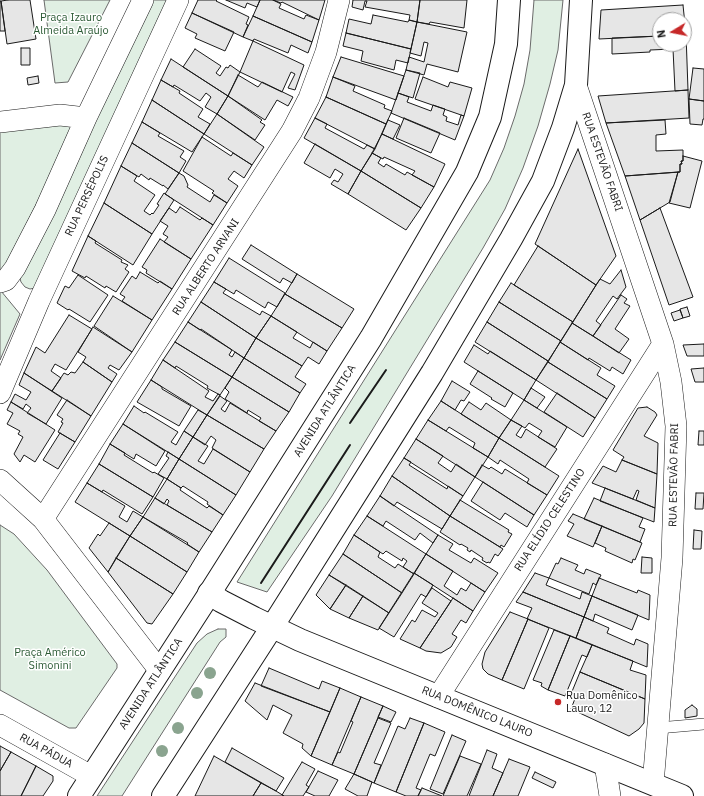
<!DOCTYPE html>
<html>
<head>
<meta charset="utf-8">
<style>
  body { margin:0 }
  #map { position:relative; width:704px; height:796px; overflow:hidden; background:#fff; font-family:"IBM Plex Sans",sans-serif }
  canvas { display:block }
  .north { position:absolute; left:652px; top:12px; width:40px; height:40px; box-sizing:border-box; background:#fff; border:1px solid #a3a3a3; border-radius:50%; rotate:260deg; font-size:11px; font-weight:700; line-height:16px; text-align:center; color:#1a1a1a }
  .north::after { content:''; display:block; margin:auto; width:14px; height:18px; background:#c62828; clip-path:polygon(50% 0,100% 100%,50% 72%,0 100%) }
</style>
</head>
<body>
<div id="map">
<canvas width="704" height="796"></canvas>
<div class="north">N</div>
</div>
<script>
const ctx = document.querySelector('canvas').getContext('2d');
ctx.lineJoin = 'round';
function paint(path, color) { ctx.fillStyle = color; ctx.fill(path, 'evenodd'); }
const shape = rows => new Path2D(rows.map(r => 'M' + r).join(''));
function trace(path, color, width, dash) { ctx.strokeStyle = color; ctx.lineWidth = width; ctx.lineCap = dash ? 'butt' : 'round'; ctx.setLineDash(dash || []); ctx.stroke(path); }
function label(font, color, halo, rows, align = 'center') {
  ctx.font = font + ' "IBM Plex Sans",sans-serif'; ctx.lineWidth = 3; ctx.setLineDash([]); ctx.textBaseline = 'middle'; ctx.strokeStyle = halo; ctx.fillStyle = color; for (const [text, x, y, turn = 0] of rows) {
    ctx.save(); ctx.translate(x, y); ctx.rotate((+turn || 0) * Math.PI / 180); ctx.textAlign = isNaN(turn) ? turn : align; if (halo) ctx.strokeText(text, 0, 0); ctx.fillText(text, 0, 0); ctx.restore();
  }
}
const green = shape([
  [44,0,110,0,68,82,55,83,44,0],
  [150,0,173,0,35,288,30,289,25,287,21,282,19,275,150,0],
  [534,0,563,0,558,50,550,84,538,126,523,168,505,209,483,248,332,496,267,592,237,582,490,180,504,148,515,116,524,84,530,50,534,0],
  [43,123,77,124,0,276,0,132,43,123],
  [0,291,1,291,20,314,0,360,0,291],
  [0,525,14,534,47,570,117,664,117,668,76,728,69,728,0,690,0,525],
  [218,629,226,629,226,637,220,642,122,796,97,796,197,643,207,634,218,629]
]);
paint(green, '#e0efe3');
trace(green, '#6a6a6a', 1);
const building = shape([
  [8,0,30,0,36,39,7,44,1,1,8,0],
  [198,0,217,0,216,1,249,17,246,24,248,25,243,37,192,13,198,0],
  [226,0,260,0,257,7,247,3,245,8,226,0],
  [260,0,273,0,281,4,279,8,304,19,306,15,319,20,312,42,253,16,260,0],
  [273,0,325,0,319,20,282,2,281,3,273,0],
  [353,0,420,0,417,22,409,20,410,15,365,7,367,1,365,1,363,10,352,7,353,0],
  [420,0,467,0,464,28,430,22,429,24,417,22,420,0],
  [0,1,1,1,5,31,0,31,0,1],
  [683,5,686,34,684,34,684,20,660,20,660,36,599,39,601,10,683,5],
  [192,13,234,32,225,51,195,38,197,34,185,28,192,13],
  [373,15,408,22,409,20,417,22,411,49,346,33,349,19,371,24,373,15],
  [253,16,312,42,308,53,291,45,288,53,254,39,253,41,243,37,253,16],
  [417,22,467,32,458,72,427,64,424,75,406,70,409,57,424,62,428,43,424,42,421,56,410,53,417,22],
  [346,33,411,49,408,63,396,60,394,70,361,61,363,51,343,46,346,33],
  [684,34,686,34,688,90,675,91,673,49,650,50,650,52,612,54,612,38,660,36,660,44,684,44,684,34],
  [253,41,304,65,295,90,288,88,295,74,291,72,282,92,240,72,253,41],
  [21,48,30,48,30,65,21,65,21,48],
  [195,49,221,66,216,73,220,76,226,67,228,68,230,65,240,72,228,96,183,67,195,49],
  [341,57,404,76,396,100,333,77,341,57],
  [171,59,228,96,217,114,205,107,211,97,206,93,200,101,174,85,173,87,161,80,171,59],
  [693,68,704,69,704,101,689,99,693,68],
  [406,70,420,73,413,98,398,93,406,70],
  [238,75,258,87,262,82,293,97,288,106,277,100,265,120,228,96,238,75],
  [38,76,39,83,28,85,27,78,38,76],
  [333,77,355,86,353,91,385,105,384,108,392,111,386,124,326,97,333,77],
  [423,77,448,87,450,82,472,88,464,116,415,99,423,77],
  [161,80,180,91,179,93,203,109,198,117,210,124,204,134,152,100,161,80],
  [688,90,689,118,606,123,598,96,688,90],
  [398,93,409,97,407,102,431,111,433,105,445,109,443,115,447,117,446,121,458,125,461,115,464,116,455,140,391,113,398,93],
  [228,96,262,120,260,122,265,125,255,140,217,114,228,96],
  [326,97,386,124,375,149,315,118,326,97],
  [689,99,704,101,704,119,703,119,702,125,690,124,689,99],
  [152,100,204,134,192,152,142,122,152,100],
  [217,114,264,147,252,165,204,134,217,114],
  [315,118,327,124,325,128,364,149,367,145,375,149,361,171,304,138,315,118],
  [404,118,440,133,431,153,396,138,404,118],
  [388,120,400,125,393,139,382,134,388,120],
  [665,120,666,134,656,135,656,151,683,150,683,161,681,161,682,164,680,164,680,172,625,176,606,123,665,120],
  [142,122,160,133,158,136,184,151,180,157,186,161,179,173,132,143,142,122],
  [382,134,445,164,434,187,412,175,415,171,384,157,383,159,372,153,382,134],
  [202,137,231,156,233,153,252,165,244,178,234,171,228,179,238,186,227,203,212,193,214,191,183,171,202,137],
  [132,143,179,173,168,189,163,185,163,186,150,178,149,180,141,174,139,177,121,166,132,143],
  [315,144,361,171,348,194,331,184,334,180,338,182,343,174,335,169,330,178,304,163,315,144],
  [578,149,616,256,596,285,535,244,578,149],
  [372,153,381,158,378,163,384,167,386,164,405,175,407,172,434,187,421,208,361,171,372,153],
  [683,156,702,161,690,208,669,203,678,172,680,172,680,164,682,164,681,161,683,161,683,156],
  [121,166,137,176,134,181,155,195,144,211,150,215,152,213,153,214,159,205,157,204,164,193,174,200,152,234,104,203,121,166],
  [361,171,421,208,406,230,348,194,361,171],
  [678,172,670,202,640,220,625,176,678,172],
  [179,173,184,176,188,185,187,187,210,202,214,195,227,203,213,225,165,194,179,173],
  [104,203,152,234,133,265,88,236,104,203],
  [180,207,200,220,202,218,213,225,191,259,164,242,168,237,163,234,168,226,160,221,169,208,176,213,180,207],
  [660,208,693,297,669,305,640,220,660,208],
  [88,236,96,241,95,243,122,260,121,262,128,265,125,269,129,272,116,292,106,286,105,288,86,276,85,278,72,271,88,236],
  [160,239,191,259,172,289,146,273,147,270,142,267,160,239],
  [251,245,297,274,292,283,283,278,280,283,242,259,251,245],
  [538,246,596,285,573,322,514,285,538,246],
  [229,258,285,293,277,307,268,302,265,308,236,290,234,294,214,282,229,258],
  [621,270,626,287,617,299,613,296,596,321,601,325,593,336,572,323,600,279,610,284,621,270],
  [140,272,158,283,160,281,172,289,152,320,122,301,125,297,120,294,132,276,136,279,140,272],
  [297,274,354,309,342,328,285,294,297,274],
  [78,275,108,295,90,322,69,309,68,310,57,303,65,286,69,288,78,275],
  [214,282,226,289,223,293,260,315,262,311,271,316,256,338,201,302,214,282],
  [511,283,573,322,561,341,499,302,511,283],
  [285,294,342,328,327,351,271,316,285,294],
  [621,295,627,299,624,303,630,306,615,329,629,339,619,353,593,336,621,295],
  [113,296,152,320,132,352,94,326,113,296],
  [201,302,256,338,244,358,201,329,200,330,188,322,201,302],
  [499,302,561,341,548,361,487,322,499,302],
  [687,307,690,316,683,318,680,309,687,307],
  [680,310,683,318,674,321,671,313,680,310],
  [69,315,92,329,66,370,55,364,51,371,61,378,52,391,24,373,36,347,45,353,69,315],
  [271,316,297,332,293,338,310,348,313,342,327,351,319,364,308,357,302,366,256,338,271,316],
  [188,322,232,350,229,355,232,357,235,352,244,358,232,377,175,342,188,322],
  [487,322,548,361,536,380,475,342,487,322],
  [572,323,631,360,623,374,612,367,610,371,589,358,588,360,560,342,572,323],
  [93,327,132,352,119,370,110,365,108,368,117,374,112,382,83,362,86,357,78,352,93,327],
  [256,338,302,366,295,377,306,384,300,393,244,358,256,338],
  [175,342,232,377,220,395,207,388,208,386,176,366,175,368,163,360,175,342],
  [560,342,601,368,597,375,615,386,607,399,548,362,560,342],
  [704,344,704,356,687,356,683,345,704,344],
  [474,345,488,354,490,351,536,380,524,400,464,362,474,345],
  [244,358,300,393,289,412,232,377,244,358],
  [163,360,209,391,205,397,213,401,218,394,220,395,207,415,151,380,163,360],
  [83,362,112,382,91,416,52,391,64,373,68,375,71,372,75,373,83,362],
  [548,362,607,399,595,418,536,380,548,362],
  [704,368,704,382,695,382,691,369,704,368],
  [478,371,513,393,505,407,491,399,492,398,470,384,478,371],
  [24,373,62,398,46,424,27,413,31,408,26,404,23,409,11,402,15,394,26,400,31,392,19,385,24,373],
  [232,377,289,412,276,431,259,421,261,418,248,410,247,413,225,399,229,392,225,388,232,377],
  [151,380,162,387,162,389,191,406,179,426,137,402,151,380],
  [452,381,470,392,464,401,461,400,455,410,441,401,452,381],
  [531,388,545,397,537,408,524,400,531,388],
  [557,393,595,418,583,437,544,412,557,393],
  [220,396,227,401,221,409,225,412,230,403,276,431,264,449,207,415,220,396],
  [67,400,91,416,75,442,58,432,63,423,61,422,63,419,57,415,67,400],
  [524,400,567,427,555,447,538,437,542,431,529,423,525,428,511,420,524,400],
  [441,401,499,438,488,457,473,448,475,443,449,427,446,431,428,420,441,401],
  [11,402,55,430,35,462,24,455,20,462,14,454,23,437,18,434,20,431,7,424,13,413,7,410,11,402],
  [469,402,481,410,486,403,511,420,499,438,461,414,469,402],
  [134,406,144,413,145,412,178,432,171,442,176,445,184,431,193,437,179,459,123,424,134,406],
  [647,407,655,412,657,415,644,436,658,443,657,474,622,460,624,457,613,450,638,408,647,407],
  [198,410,207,415,193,437,184,431,198,410],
  [207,415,264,449,250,472,212,448,216,440,211,436,205,445,193,437,207,415],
  [428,420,488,457,475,477,416,439,428,420],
  [511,420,522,426,516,435,521,438,526,429,557,449,545,467,499,438,511,420],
  [123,424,165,451,156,466,136,454,134,459,110,444,123,424],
  [699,431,704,431,704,445,698,445,699,431],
  [60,433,75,442,58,469,43,460,60,433],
  [193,437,208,446,198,461,204,464,213,449,250,472,236,495,179,459,193,437],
  [499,438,559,476,547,495,527,483,529,479,500,460,498,464,488,457,499,438],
  [416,439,443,456,438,463,451,472,456,464,475,477,463,496,404,458,416,439],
  [110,444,125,453,124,455,153,473,154,472,164,478,153,497,99,464,110,444],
  [168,452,179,459,167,479,158,474,169,458,166,456,168,452],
  [404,458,411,462,409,465,447,489,448,486,463,496,450,516,392,476,404,458],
  [179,459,236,495,223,515,207,504,208,502,183,486,181,488,167,479,179,459],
  [622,460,657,474,655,508,636,500,639,491,637,490,633,499,592,483,603,466,616,472,622,460],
  [99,464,153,497,142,514,103,490,102,492,87,483,99,464],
  [482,465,489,469,491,467,502,474,505,469,547,495,534,515,475,477,482,465],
  [392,476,450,516,442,529,397,502,394,506,380,496,392,476],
  [167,479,181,488,180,490,207,508,209,506,223,515,212,532,167,505,169,501,167,499,164,504,155,498,167,479],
  [483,482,534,515,527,527,505,513,500,520,471,501,483,482],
  [87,483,125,506,119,517,127,522,133,511,143,517,130,536,75,502,87,483],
  [605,488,655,508,654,522,600,501,605,488],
  [696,493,704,493,703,509,695,509,696,493],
  [380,496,438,535,433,543,420,533,415,540,386,521,383,526,367,516,380,496],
  [155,498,212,532,199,552,187,544,188,543,143,517,155,498],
  [594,498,643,518,639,527,645,529,640,542,584,519,594,498],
  [460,500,509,530,508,532,512,534,504,547,501,545,500,547,450,516,460,500],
  [573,514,602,526,593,547,567,536,574,524,568,521,573,514],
  [367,516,426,554,414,574,403,567,407,561,403,558,402,561,386,551,383,554,354,535,367,516],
  [450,516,503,549,498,556,495,554,490,563,488,562,487,563,482,560,483,558,471,550,470,552,467,550,468,548,461,544,460,545,440,532,450,516],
  [143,517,199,552,187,572,130,536,143,517],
  [109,523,130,536,108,572,89,548,98,534,100,536,109,523],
  [602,526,642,543,635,560,633,559,632,563,605,551,606,548,595,543,602,526],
  [694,530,702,531,701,549,693,549,694,530],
  [354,535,380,552,378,557,395,568,398,564,414,574,402,593,343,554,354,535],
  [438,535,453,544,449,550,471,563,474,558,498,573,485,592,426,554,438,535],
  [130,536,187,572,173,594,116,558,130,536],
  [343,554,402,593,389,613,329,575,343,554],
  [426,554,453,571,444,586,457,595,461,588,466,591,471,583,485,592,473,611,414,573,426,554],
  [642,557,652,558,652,573,641,573,642,557],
  [116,558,173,594,152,624,147,623,108,572,116,558],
  [561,558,578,565,575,570,584,574,586,569,601,575,596,585,593,583,589,594,549,578,556,563,558,564,561,558],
  [414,573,433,585,426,597,421,594,394,637,379,628,414,573],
  [535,573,549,578,546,585,580,599,582,592,592,596,584,617,523,592,535,573],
  [329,575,346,585,330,609,316,595,329,575],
  [599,578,637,593,638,590,650,595,649,620,592,596,599,578],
  [346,585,363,596,349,618,330,609,346,585],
  [432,588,451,601,420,648,400,639,412,620,415,622,422,610,435,617,438,613,422,603,432,588],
  [523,592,584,617,576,638,527,619,532,608,516,602,523,592],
  [363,596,389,613,378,630,349,618,363,596],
  [592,596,638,615,632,630,595,614,593,621,584,617,592,596],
  [453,598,473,611,466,623,461,620,452,634,457,637,451,647,441,653,426,651,420,648,453,598],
  [510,612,528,619,502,680,488,674,483,669,482,664,485,652,510,612],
  [584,617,609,628,607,633,634,645,636,639,648,644,647,667,576,638,584,617],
  [528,619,549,628,524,689,502,680,528,619],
  [554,630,570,636,548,690,541,686,542,683,533,680,554,630],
  [570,636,592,645,587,657,582,655,565,696,548,690,570,636],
  [592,645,633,661,630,670,646,675,645,699,580,672,592,645],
  [269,668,319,689,322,681,340,688,330,712,261,686,269,668],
  [580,672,645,699,644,723,639,729,629,736,571,709,576,696,571,694,580,672],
  [255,683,330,712,311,756,302,748,303,744,283,733,292,715,273,705,267,720,245,701,255,683],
  [340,688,361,697,332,765,311,756,340,688],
  [361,697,383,706,354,774,332,765,338,752,340,753,353,722,351,721,361,697],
  [692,705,697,709,697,716,685,718,685,710,692,705],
  [383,706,396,712,391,722,378,717,383,706],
  [378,718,391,723,374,763,381,765,374,783,354,774,378,718],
  [410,718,424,723,396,792,374,783,398,726,405,729,410,718],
  [424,723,445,732,435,756,430,754,416,788,421,790,418,796,406,796,396,792,424,723],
  [452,735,466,741,443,794,430,789,452,735],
  [0,746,11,752,0,771,0,746],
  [232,748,284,778,276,791,225,762,232,748],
  [487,750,497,754,492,768,503,773,493,796,469,796,487,750],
  [11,752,36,766,21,796,0,796,0,771,11,752],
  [214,756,261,783,253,796,195,796,214,756],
  [460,756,481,764,467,796,443,796,460,756],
  [509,759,530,767,518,796,493,796,509,759],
  [302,762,315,769,306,785,309,787,303,796,284,796,282,795,302,762],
  [36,766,53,776,53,781,43,796,21,796,36,766],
  [318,771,338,780,329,796,315,796,306,792,318,771],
  [535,772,556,782,553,788,532,778,535,772],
  [354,774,372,782,367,796,358,796,345,789,354,774],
  [261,783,276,791,284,796,253,796,261,783],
  [422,788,442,796,418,796,422,788]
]);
paint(building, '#e6e6e6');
trace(building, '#1a1a1a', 1);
const service = shape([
  [658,728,704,724]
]);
const minor = shape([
  [576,85,663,344,671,382,676,426,672,558,653,784],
  [0,122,60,115,86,118],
  [0,282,6,280,15,268,45,210,86,118,143,0],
  [0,393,39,301,178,0],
  [0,480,43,519,160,671],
  [43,519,292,131,309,98,326,52,339,0],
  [438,697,663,344],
  [0,725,91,776],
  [605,764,610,796]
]);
const tertiary = shape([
  [209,593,221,601,254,618,300,640,682,796]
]);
const primary = shape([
  [79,796,206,599,371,338,467,172,490,117,506,44,509,0],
  [163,796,272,627,432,373,511,239,543,181,563,128,576,85,581,0]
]);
trace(service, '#1a1a1a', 12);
trace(minor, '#1a1a1a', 22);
trace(tertiary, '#1a1a1a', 24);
trace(primary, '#1a1a1a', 24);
trace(service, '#fff', 11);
trace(minor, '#fff', 21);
trace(tertiary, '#fff', 22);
trace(primary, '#fff', 22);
trace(shape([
  [350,423,386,370],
  [261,583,350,445]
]), '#1a1a1a', 2);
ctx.fillStyle = '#8aa48f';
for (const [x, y] of [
  [210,673],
  [197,693],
  [178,728],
  [162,751]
]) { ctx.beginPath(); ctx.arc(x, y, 6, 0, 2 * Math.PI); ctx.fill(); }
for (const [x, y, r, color] of [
  [558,702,4,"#c62828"]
]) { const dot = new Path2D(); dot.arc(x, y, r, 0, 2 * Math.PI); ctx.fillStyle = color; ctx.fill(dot); trace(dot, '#fff', 1.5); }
label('11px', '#2b5a34', '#fff', [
  ["Praça Izauro",71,18],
  ["Almeida Araújo",71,31],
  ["Praça Américo",50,653],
  ["Simonini",50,666]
]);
label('11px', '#1a1a1a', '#fff', [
  ["RUA ESTEVÃO FABRI",602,162,71],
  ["RUA PERSÉPOLIS",87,196,-65],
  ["RUA ALBERTO ARVANI",206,267,-57],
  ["AVENIDA ATLÂNTICA",325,411,-58],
  ["RUA ESTEVÃO FABRI",674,475,-89],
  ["RUA ELÍDIO CELESTINO",550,520,-57],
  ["AVENIDA ATLÂNTICA",151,684,-57],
  ["RUA DOMÊNICO LAURO",477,712,22],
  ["RUA PÁDUA",46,751,29]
]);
label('11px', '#1a1a1a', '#fff', [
  ["Rua Domênico",566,696],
  ["Lauro, 12",566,709]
], 'left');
</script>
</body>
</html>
